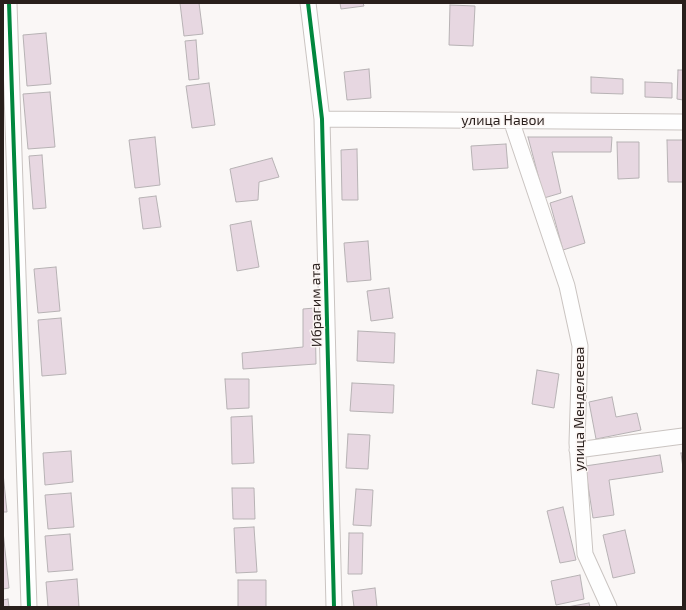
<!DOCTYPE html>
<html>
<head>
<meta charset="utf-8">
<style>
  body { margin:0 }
  #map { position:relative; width:686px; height:610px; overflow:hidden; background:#faf7f6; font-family:"Exo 2",sans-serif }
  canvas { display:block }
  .frame { position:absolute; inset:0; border:4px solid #291f1c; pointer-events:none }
</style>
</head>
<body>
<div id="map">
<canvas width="686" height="610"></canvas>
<div class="frame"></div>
</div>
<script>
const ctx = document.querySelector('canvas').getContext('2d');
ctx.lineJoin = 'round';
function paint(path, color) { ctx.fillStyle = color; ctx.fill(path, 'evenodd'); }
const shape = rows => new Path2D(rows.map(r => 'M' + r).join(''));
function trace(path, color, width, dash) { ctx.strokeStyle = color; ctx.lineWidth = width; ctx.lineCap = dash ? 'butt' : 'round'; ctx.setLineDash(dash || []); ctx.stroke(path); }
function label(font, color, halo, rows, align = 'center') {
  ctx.font = font + ' "Exo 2",sans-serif'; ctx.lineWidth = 3; ctx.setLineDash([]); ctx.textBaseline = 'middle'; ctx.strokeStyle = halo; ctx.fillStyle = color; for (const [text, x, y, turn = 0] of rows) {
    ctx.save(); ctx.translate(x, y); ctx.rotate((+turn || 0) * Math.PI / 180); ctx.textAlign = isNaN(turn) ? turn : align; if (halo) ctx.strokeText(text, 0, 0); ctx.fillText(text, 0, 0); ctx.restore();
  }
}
const building = shape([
  [180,3,199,3,203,34,184,36,180,3],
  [340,3,363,3,364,6,341,9,340,3],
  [450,5,475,6,473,46,449,45,450,5],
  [46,33,51,84,27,86,23,35,46,33],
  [196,40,199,79,189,80,185,41,196,40],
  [369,69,371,98,347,100,344,72,369,69],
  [678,70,683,70,683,100,677,99,678,70],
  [591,77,623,79,623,94,591,93,591,77],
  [645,82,672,83,672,98,645,97,645,82],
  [209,83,215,125,192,128,186,86,209,83],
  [50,92,55,147,28,149,23,94,50,92],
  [155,137,160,185,135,188,129,140,155,137],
  [528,137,612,137,611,152,552,152,561,193,544,198,528,137],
  [667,140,683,140,683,182,668,182,667,140],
  [617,142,639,142,639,178,618,179,617,142],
  [506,144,508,168,473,170,471,146,506,144],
  [357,149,358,200,342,200,341,150,357,149],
  [42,155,46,208,33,209,29,156,42,155],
  [272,158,279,177,259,182,258,200,236,202,230,169,272,158],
  [156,196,161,227,143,229,139,198,156,196],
  [572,196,585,243,563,250,550,203,572,196],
  [251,221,259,267,237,271,230,225,251,221],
  [368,241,371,280,347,282,344,243,368,241],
  [56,267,60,311,38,313,34,269,56,267],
  [389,288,393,318,371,321,367,291,389,288],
  [315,308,316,364,243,369,242,353,303,347,303,309,315,308],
  [61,318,66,374,42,376,38,320,61,318],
  [358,331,395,333,394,363,357,361,358,331],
  [537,370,559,374,554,408,532,404,537,370],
  [225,379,249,379,249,408,227,409,225,379],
  [352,383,394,385,393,413,350,411,352,383],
  [612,397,616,417,637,413,641,430,596,439,589,402,612,397],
  [252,416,254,463,232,464,231,417,252,416],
  [348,434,370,435,368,469,346,468,348,434],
  [71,451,73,482,45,485,43,453,71,451],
  [681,453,683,453,683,468,681,453],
  [660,455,663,472,609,480,614,515,593,518,585,466,660,455],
  [3,473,7,512,3,512,3,473],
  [232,488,254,488,255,519,233,519,232,488],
  [356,489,373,490,371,526,353,525,356,489],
  [71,493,74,527,48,529,45,495,71,493],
  [563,507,576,560,560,563,547,511,563,507],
  [254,527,257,572,236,573,234,528,254,527],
  [625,530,635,573,613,578,603,535,625,530],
  [3,531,9,588,3,589,3,531],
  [349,533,363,533,362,574,348,574,349,533],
  [70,534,73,570,48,572,45,536,70,534],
  [580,575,584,599,556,605,551,581,580,575],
  [77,579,79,607,48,607,46,582,77,579],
  [238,580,266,580,266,607,238,607,238,580],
  [375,588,377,607,354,607,352,591,375,588],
  [8,599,9,607,3,607,3,600,8,599],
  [589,603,590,607,567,607,589,603]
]);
paint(building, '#e7d7e1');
trace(building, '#b7b2b4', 1);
const minor = shape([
  [9,3,29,607],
  [308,3,322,119,334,607],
  [322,119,683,122],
  [511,120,567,286,580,346,577,443,585,554,609,607],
  [577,450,683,436]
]);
trace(minor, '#cac4c1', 17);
trace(minor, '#fefefe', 15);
trace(shape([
  [9,3,29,607],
  [308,3,322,119,334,607]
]), '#00873e', 4);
label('14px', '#291f1c', '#fcf6f4', [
  ["улица Навои",503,120],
  ["Ибрагим ата",316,305,-91],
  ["улица Менделеева",579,409,-90]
]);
</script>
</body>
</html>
